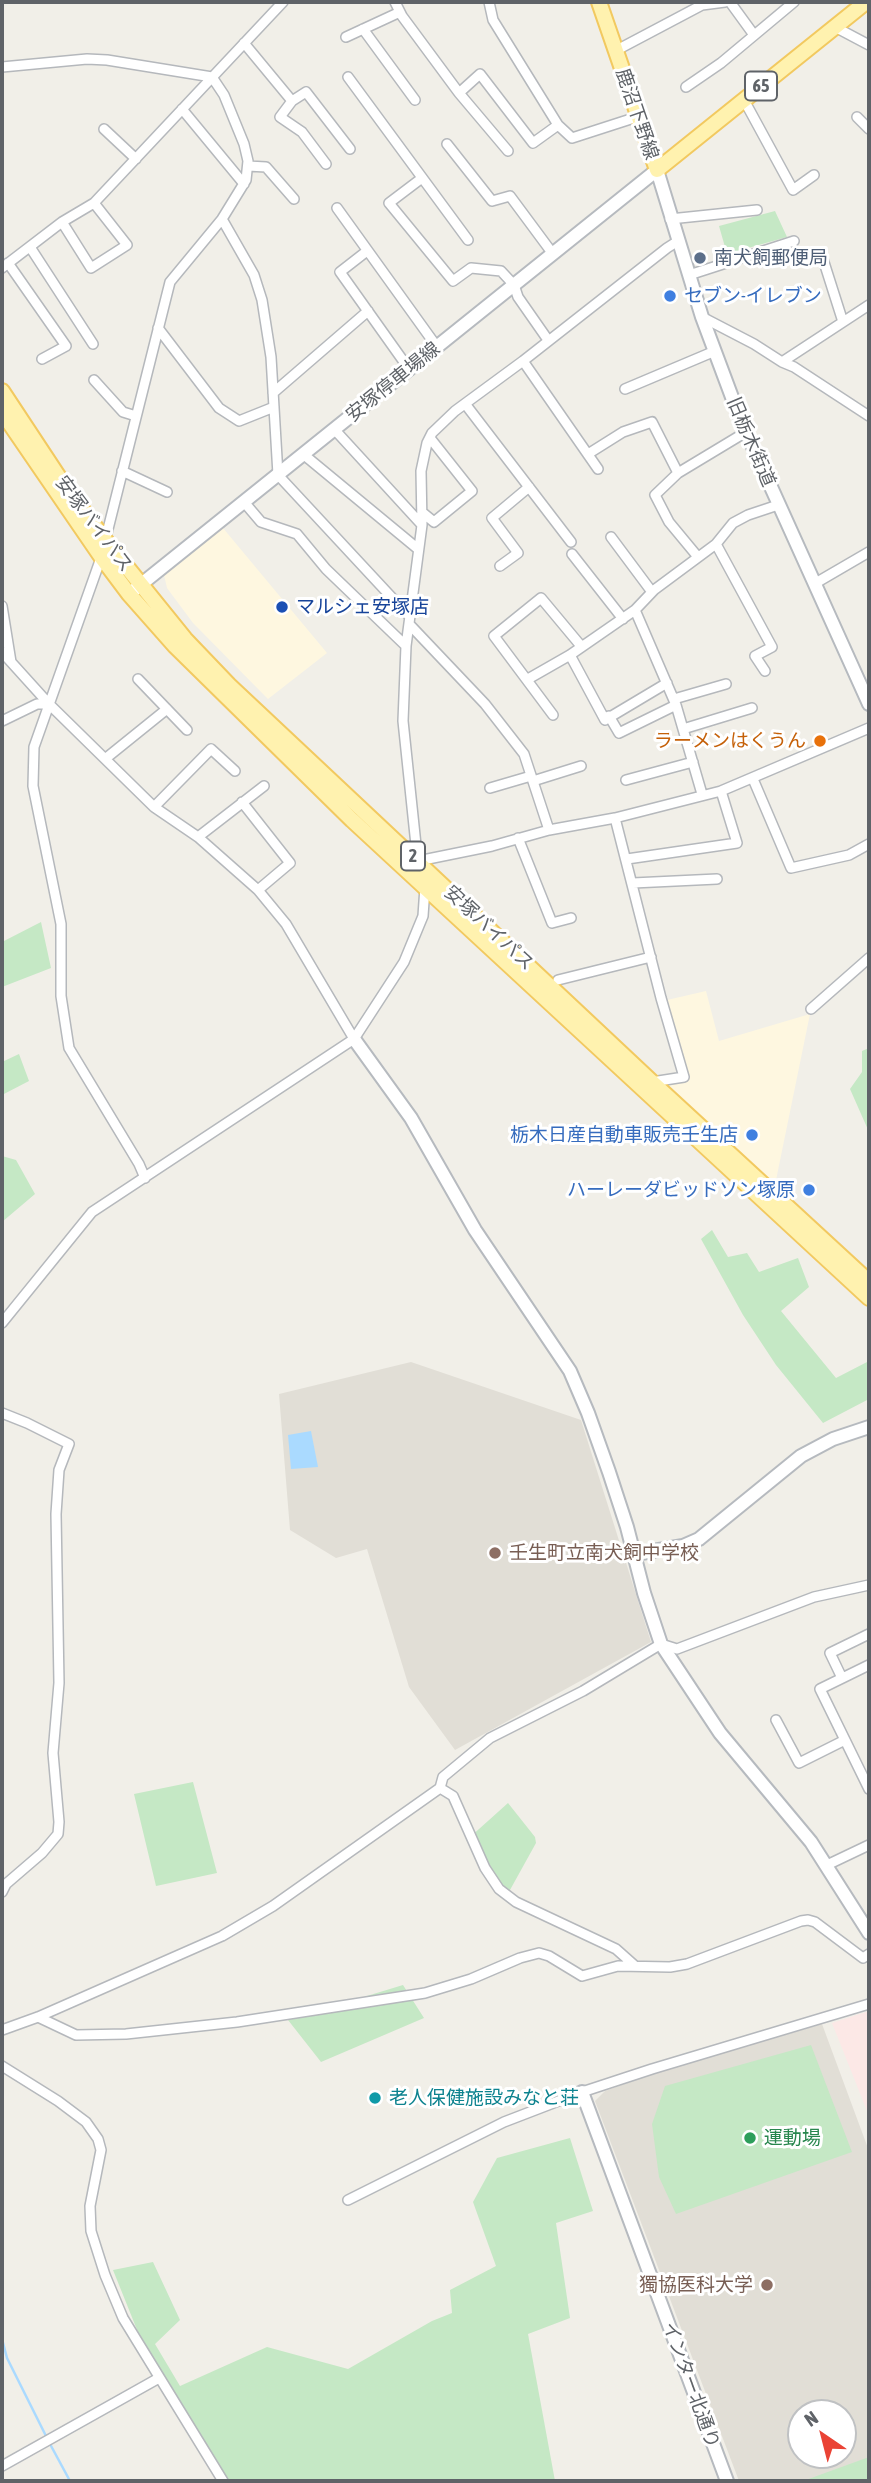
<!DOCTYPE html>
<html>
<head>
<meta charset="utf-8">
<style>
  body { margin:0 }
  #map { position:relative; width:871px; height:2483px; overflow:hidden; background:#f1efe8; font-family:"Asap Condensed",sans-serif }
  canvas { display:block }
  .frame { position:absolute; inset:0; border:4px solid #5f6368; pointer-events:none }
  .north { position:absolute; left:787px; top:2399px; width:70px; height:70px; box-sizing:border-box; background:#fff; border:2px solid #bfc1c3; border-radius:50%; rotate:325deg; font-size:19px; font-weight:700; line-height:28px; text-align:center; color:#5f6368 }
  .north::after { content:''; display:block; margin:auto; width:24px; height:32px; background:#ea4335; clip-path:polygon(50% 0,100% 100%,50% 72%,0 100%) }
</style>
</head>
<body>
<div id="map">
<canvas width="871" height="2483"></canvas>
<div class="frame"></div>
<div class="north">N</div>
</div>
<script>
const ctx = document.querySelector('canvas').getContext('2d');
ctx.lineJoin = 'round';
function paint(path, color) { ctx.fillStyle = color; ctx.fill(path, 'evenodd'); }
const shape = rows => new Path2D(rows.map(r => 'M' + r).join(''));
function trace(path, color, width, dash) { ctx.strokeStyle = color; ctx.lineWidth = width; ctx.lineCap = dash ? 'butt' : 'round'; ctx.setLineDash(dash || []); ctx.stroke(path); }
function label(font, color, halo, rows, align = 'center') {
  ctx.font = font + ' "Asap Condensed","Noto Sans JP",sans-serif'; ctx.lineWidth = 6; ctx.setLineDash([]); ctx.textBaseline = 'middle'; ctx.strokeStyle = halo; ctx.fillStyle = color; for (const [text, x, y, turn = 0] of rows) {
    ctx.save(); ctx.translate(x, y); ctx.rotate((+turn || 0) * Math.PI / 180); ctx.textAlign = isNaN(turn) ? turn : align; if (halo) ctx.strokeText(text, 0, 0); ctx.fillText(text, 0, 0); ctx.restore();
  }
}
paint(shape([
  [223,528,327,653,268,699,193,623,167,588,164,575],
  [706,991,719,1041,810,1014,775,1185,662,1084,684,1076,667,1000]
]), '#fef7e0');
paint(shape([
  [411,1362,581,1420,651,1642,455,1750,409,1687,367,1549,336,1558,290,1530,279,1394],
  [822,2024,869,2151,869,2481,739,2481,595,2101,605,2091,655,2073],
  [801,2413,843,2413,843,2455,801,2455]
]), '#e1ded6');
paint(shape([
  [869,2011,869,2116,832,2023]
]), '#fce8e6');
paint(shape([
  [775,211,787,237,727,254,719,226],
  [41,922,51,968,2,987,2,942],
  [869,1048,869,1132,850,1089,862,1072,862,1051],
  [19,1054,29,1081,2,1095,2,1062],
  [2,1156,16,1160,35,1194,2,1222],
  [712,1230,728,1257,747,1253,759,1272,798,1258,809,1287,781,1311,836,1378,869,1361,869,1399,823,1423,776,1365,743,1315,701,1239],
  [193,1782,217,1873,156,1886,134,1794],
  [508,1803,535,1837,536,1843,505,1899,469,1838],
  [403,1985,424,2018,321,2062,288,2020],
  [811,2045,852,2152,676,2214,659,2177,652,2124,665,2086],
  [570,2138,593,2211,556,2223,570,2318,528,2334,555,2481,220,2481,160,2387,113,2270,153,2262,180,2320,155,2344,180,2386,267,2347,348,2369,432,2321,452,2313,450,2290,496,2266,473,2202,497,2158],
  [869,2457,869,2481,803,2481]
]), '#c5e8c5');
paint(shape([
  [311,1431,318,1467,291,1469,288,1435]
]), '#aadaff');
trace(shape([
  [2,2339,7,2358,47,2438],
  [50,2444,70,2481]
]), '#aadaff', 2.5);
const street = shape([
  [395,2,402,16,459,93,480,74,533,143,558,125,572,138,637,117],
  [489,2,493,20,558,125],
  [730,2,754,35],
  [835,27,869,45],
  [363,29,415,100],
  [346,37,400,12],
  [244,43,292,101,306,92,350,149],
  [615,51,702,5,725,2],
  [2,67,87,59,107,60,212,77,224,95,244,144,248,161,246,180,222,219,170,282,105,541],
  [348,77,468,240],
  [686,87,721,63,794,2],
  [459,93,508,151],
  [744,100,793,190,814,175],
  [292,101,280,117,302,132,326,164],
  [182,109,244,184],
  [857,117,869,129],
  [104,129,136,159],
  [447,144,492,201,510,196,553,254],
  [248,166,266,167,294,199],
  [422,178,389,203,453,281,471,268,501,271,514,285,518,297,548,340],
  [337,208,437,347],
  [222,219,254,275,262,300,271,357,278,475,409,616],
  [670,219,757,210],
  [62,222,91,268,127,245,94,203],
  [30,247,93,344],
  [367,251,340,272,409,369],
  [822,256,843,322],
  [8,263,66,346,42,359],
  [2,268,62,222,94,203,283,2],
  [689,275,794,241],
  [702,317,754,344,782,362,794,367,869,416],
  [158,328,219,408,239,421,274,407],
  [523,361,598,469],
  [782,362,869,305],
  [94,380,123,412,136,416],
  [625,389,715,351],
  [273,393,368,311],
  [466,405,571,542],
  [334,429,422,525],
  [303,454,418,549],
  [588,454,623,432,652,422,678,473],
  [122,471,167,492],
  [244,502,261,522,297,534,326,569,406,646,422,525,421,471,427,443,432,433,455,411,523,361,667,248,678,241],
  [423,513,434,522,472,491,430,438],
  [611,537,652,592],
  [716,544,772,647,755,656,765,671],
  [572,554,623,619],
  [102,555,34,747,33,786,61,924,61,996,69,1048,139,1164,145,1178],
  [698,557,669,522,655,495,678,473,746,432],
  [500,566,518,553,492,518,529,487],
  [814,584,869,552],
  [2,606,11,662],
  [410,625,485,704,524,754,549,830],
  [406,646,403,721,418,864],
  [2,652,49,704,154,807,198,837,258,890,286,924,354,1039],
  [570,655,605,720,667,683],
  [138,679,187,730],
  [528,679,570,655,635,610],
  [674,699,726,684],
  [553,715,494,636,541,598,581,646],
  [609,716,619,733,676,705],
  [2,721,37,704,49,704],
  [683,729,752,708],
  [105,759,167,709],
  [753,779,791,868,849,855,869,844],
  [626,780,693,762],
  [533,781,581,766],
  [490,788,531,776],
  [702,794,676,705,635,610,654,590,716,544,733,523,748,515,778,505],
  [242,802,290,863,258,890],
  [154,807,211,749,235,771],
  [615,818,661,998,684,1077,652,1082],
  [198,837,264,786],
  [518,838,552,923,571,918],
  [627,859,737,843,721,791],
  [418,861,492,846,549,830,615,818,721,791,869,728],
  [633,883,717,879],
  [558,980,651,957],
  [811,1009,869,958],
  [2,1323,92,1212,354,1039,404,962,423,916,425,887],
  [2,1413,27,1423,69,1444,59,1470,56,1514,59,1683,53,1753,59,1822,58,1834,42,1853,6,1884,2,1892],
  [869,1665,820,1689,869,1789],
  [842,1678,830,1653,869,1634],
  [776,1720,799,1763,845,1740],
  [440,1788,453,1796,485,1868,499,1889,516,1902,616,1949,634,1965],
  [827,1865,869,1845],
  [38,2017,76,2035,126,2034,237,2022,425,1993,471,1979,520,1958,539,1953,549,1956,582,1976,618,1966,670,1967,687,1964,801,1921,808,1920,815,1922,863,1958,869,1954],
  [2,2030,38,2017,222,1936,273,1906,440,1788,443,1777,490,1738,583,1691,661,1644,677,1649,814,1597,869,1585],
  [2,2066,58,2101,86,2122,98,2139,101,2150,90,2206,91,2231,105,2275,123,2318,223,2481],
  [348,2200,504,2122,582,2092,652,2069,869,2004],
  [2,2466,159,2378]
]);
const secondary = shape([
  [134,590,657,170,702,317,739,416,869,704],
  [354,1039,411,1118,475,1230,570,1371,588,1413,609,1472,627,1527,644,1593,661,1644,720,1733,811,1842,869,1933],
  [635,1554,683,1546,699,1539,801,1456,833,1439,869,1427],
  [582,2092,727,2481]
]);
const primary = shape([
  [599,2,657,170,866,2],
  [2,391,66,488,105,540,185,639,229,685,652,1082,869,1282],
  [2,412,102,558,129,594,175,646,352,820,869,1298]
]);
trace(street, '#b5b8bc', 12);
trace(secondary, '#b6babf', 16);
trace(primary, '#f2c960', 18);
trace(street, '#fff', 9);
trace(secondary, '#fff', 12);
trace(primary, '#fff2af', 14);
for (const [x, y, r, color] of [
  [700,258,7,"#5c6f8a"],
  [670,296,7,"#3f7fe0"],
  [282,607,7,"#1a4fb4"],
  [820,741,7,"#e8710a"],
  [752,1135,7,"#3f7fe0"],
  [809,1190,7,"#3f7fe0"],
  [495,1553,7,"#8d6e63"],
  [375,2098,7,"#0f9aa8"],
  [750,2138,7,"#2e9e5b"],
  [767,2285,7,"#8d6e63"]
]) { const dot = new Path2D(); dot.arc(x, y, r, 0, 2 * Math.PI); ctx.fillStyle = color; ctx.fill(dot); trace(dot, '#fff', 2.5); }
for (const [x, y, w] of [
  [761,86,32],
  [413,856,24]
]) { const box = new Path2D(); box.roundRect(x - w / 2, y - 14.5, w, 29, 5); ctx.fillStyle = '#fff'; ctx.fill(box); trace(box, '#5f6368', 2); }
label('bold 18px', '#5f6368', null, [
  ["65",761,86],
  ["2",413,856]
]);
label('19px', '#5f6368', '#fff', [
  ["鹿沼下野線",637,114,71],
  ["安塚停車場線",393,382,-39],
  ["旧栃木街道",751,442,67],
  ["安塚バイパス",94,524,53],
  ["安塚バイパス",489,928,43],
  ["インター北通り",691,2385,70]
]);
label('19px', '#4e5e75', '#fff', [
  ["南犬飼郵便局",714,258]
], 'left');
label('19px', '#366cbe', '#fff', [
  ["セブン-イレブン",684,296,"left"],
  ["栃木日産自動車販売壬生店",738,1135],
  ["ハーレーダビッドソン塚原",795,1190]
], 'right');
label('19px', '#164399', '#fff', [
  ["マルシェ安塚店",296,607]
], 'left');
label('19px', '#c56008', '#fff', [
  ["ラーメンはくうん",806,741]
], 'right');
label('19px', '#785e54', '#fff', [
  ["壬生町立南犬飼中学校",509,1553],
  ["獨協医科大学",753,2285,"right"]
], 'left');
label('19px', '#0d838f', '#fff', [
  ["老人保健施設みなと荘",389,2098]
], 'left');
label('19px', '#27864d', '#fff', [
  ["運動場",764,2138]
], 'left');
</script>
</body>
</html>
